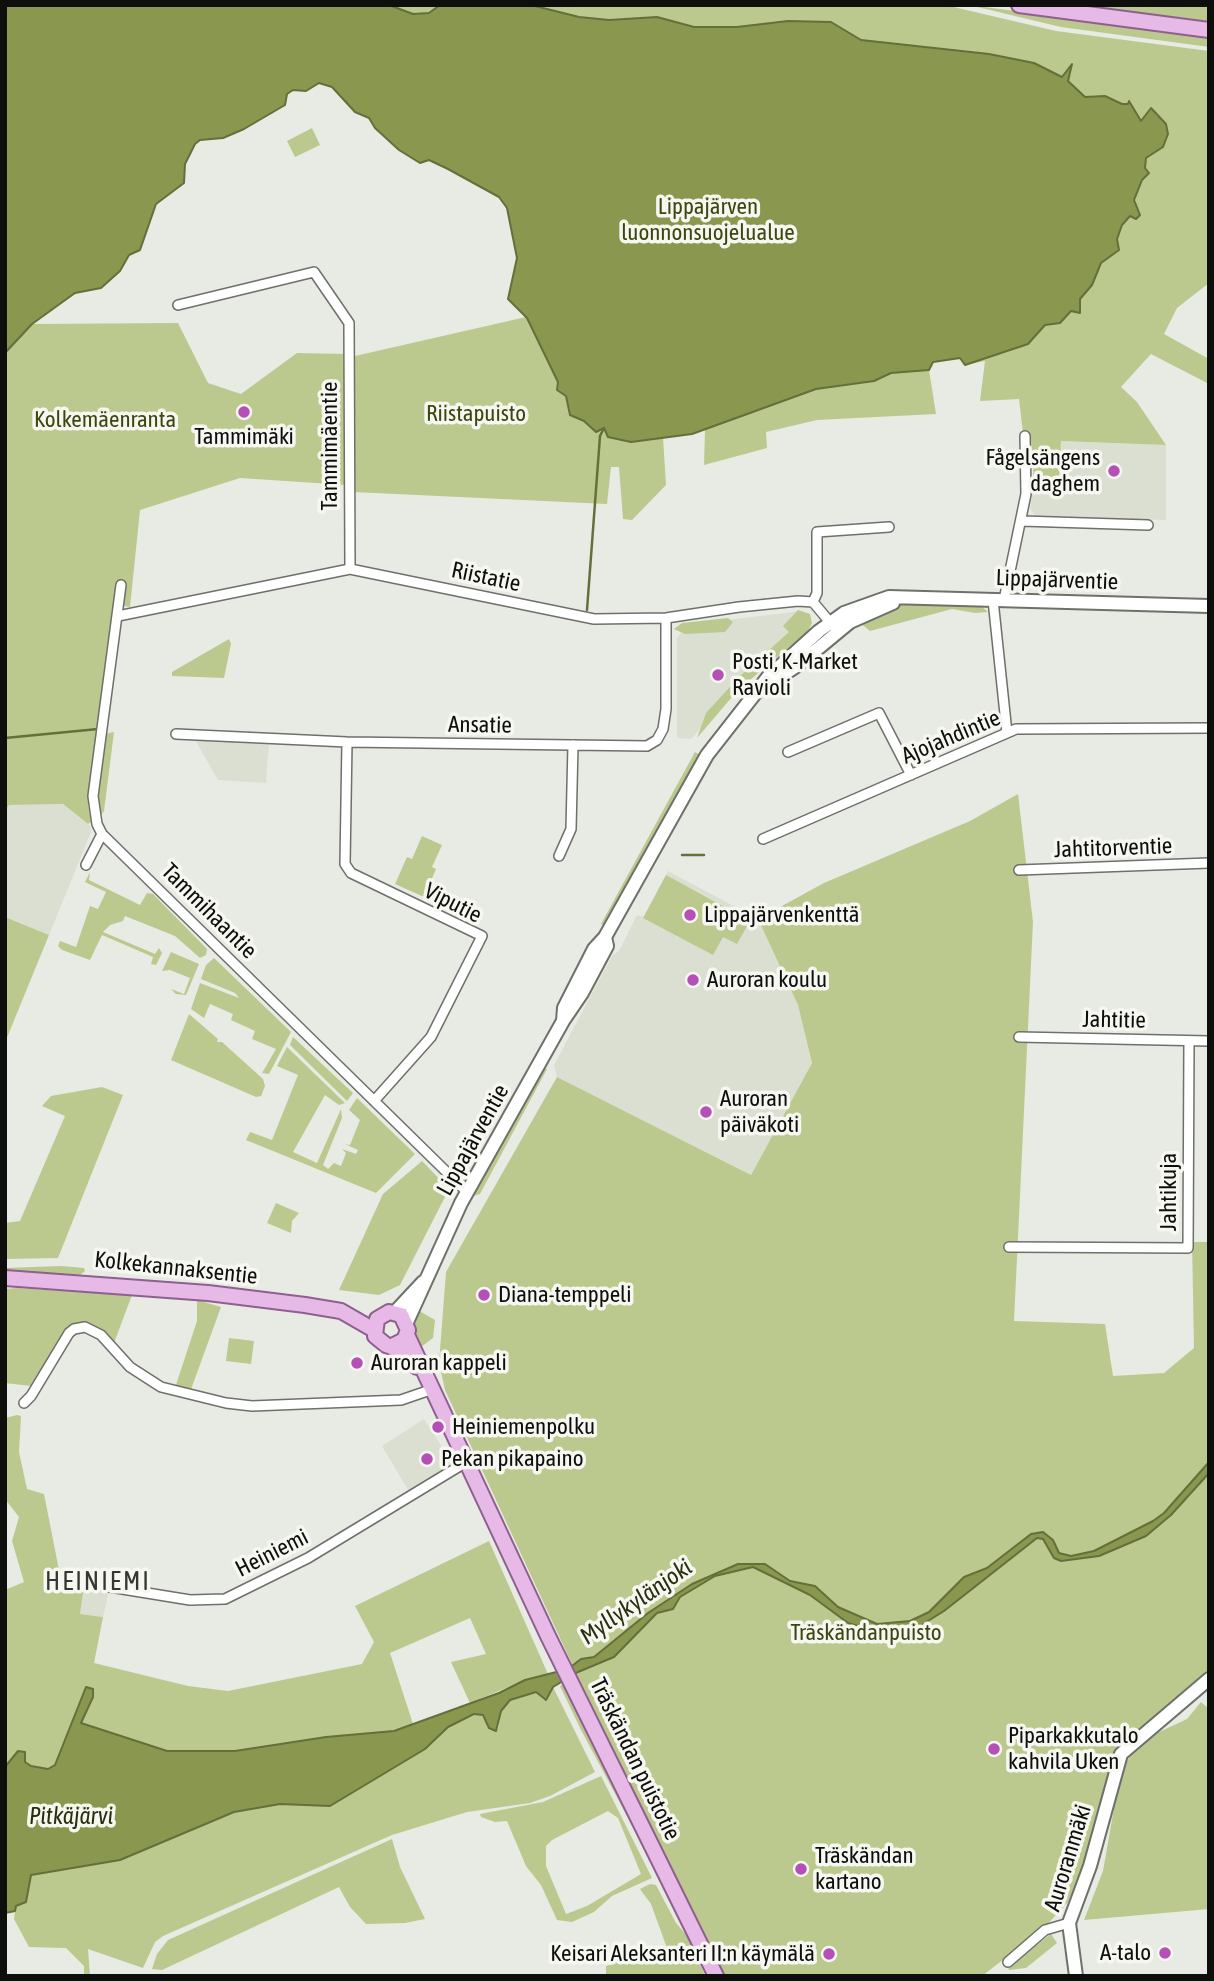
<!DOCTYPE html>
<html>
<head>
<meta charset="utf-8">
<style>
  body { margin:0 }
  #map { position:relative; width:1214px; height:1981px; overflow:hidden; background:#e8eae4; font-family:"Asap Condensed",sans-serif }
  canvas { display:block }
  .frame { position:absolute; inset:0; border:7px solid #0e0f0d; pointer-events:none }
</style>
</head>
<body>
<div id="map">
<canvas width="1214" height="1981"></canvas>
<div class="frame"></div>
</div>
<script>
const ctx = document.querySelector('canvas').getContext('2d');
ctx.lineJoin = 'round';
function paint(path, color) { ctx.fillStyle = color; ctx.fill(path, 'evenodd'); }
const shape = rows => new Path2D(rows.map(r => 'M' + r).join(''));
function trace(path, color, width, dash) { ctx.strokeStyle = color; ctx.lineWidth = width; ctx.lineCap = dash ? 'butt' : 'round'; ctx.setLineDash(dash || []); ctx.stroke(path); }
function label(font, color, halo, rows, align = 'center') {
  ctx.font = font + ' "Asap Condensed",sans-serif'; ctx.lineWidth = 7; ctx.setLineDash([]); ctx.textBaseline = 'middle'; ctx.strokeStyle = halo; ctx.fillStyle = color; for (const [text, x, y, turn = 0] of rows) {
    ctx.save(); ctx.translate(x, y); ctx.rotate((+turn || 0) * Math.PI / 180); ctx.textAlign = isNaN(turn) ? turn : align; if (halo) ctx.strokeText(text, 0, 0); ctx.fillText(text, 0, 0); ctx.restore();
  }
}
paint(shape([
  [1061,441,1166,445,1166,520,1035,516,1030,508,1034,482,1059,482],
  [801,611,807,631,736,688,691,739,677,738,677,638,687,625],
  [194,738,269,741,266,783,218,780],
  [63,804,90,826,91,832,49,935,5,917,5,811,9,805],
  [668,871,758,919,798,1005,812,1063,751,1175,557,1077,554,1065,612,956,619,951,637,915,644,917],
  [424,1419,451,1461,451,1466,410,1493,382,1446],
  [84,1586,109,1590,103,1617,80,1614]
]), '#dbdfd1');
paint(shape([
  [5,5,945,5,1056,31,1209,51,1209,283,1177,308,1164,334,1209,359,1209,384,1151,354,1121,387,1137,402,1166,445,1061,441,1059,482,1034,482,1031,439,1023,433,1019,399,980,401,985,361,965,365,960,358,933,362,929,370,936,414,817,420,766,432,767,448,704,465,705,430,663,437,666,485,632,520,623,519,619,467,611,467,607,504,354,492,355,356,526,317,508,299,517,258,507,207,499,197,448,169,429,160,420,163,399,150,375,128,369,118,355,112,332,87,319,83,306,91,293,90,287,94,285,105,244,129,223,138,200,140,195,144,185,164,184,183,156,204,140,250,129,255,120,271,101,288,75,293,33,324,178,323,208,383,241,394,297,353,346,354,346,485,240,478,140,510,130,607,124,606,125,583,118,584,88,804,91,822,88,824,63,804,9,805,5,811],
  [969,5,1209,36,1209,47,1061,27],
  [1052,5,1209,5,1209,25],
  [312,128,320,145,295,157,287,141],
  [916,603,979,604,988,612,975,613,952,609,870,631,860,623,893,606],
  [798,610,810,614,812,623,808,631,738,690,697,738,706,713,739,677,789,632,783,626],
  [728,618,733,622,725,632,685,634,674,629,682,623],
  [229,639,231,644,224,678,172,676,172,672],
  [114,732,104,811,98,818,96,808,105,734],
  [695,752,700,755,605,926,601,924],
  [1018,794,1033,922,1014,1321,1105,1324,1113,1376,1164,1373,1194,1348,1192,1242,1209,1242,1209,1462,1192,1481,1187,1499,1209,1473,1209,1671,1115,1753,1086,1861,1068,1902,1043,1929,982,1976,725,1976,579,1679,445,1390,439,1363,446,1272,557,1077,751,1175,812,1063,798,1005,758,919,824,883,970,821],
  [422,836,442,845,432,867,436,869,424,897,395,884,407,857,412,859],
  [90,872,89,880,140,905,147,893,153,894,207,949,206,955,200,958,175,936,125,916,123,921,110,925,103,932,155,954,159,948,162,953,156,965,151,964,153,957,102,935,90,960,62,950,58,946,60,941,76,947,90,906,98,909,106,892,85,882],
  [666,875,750,921,737,944,723,937,713,955,643,918],
  [5,917,49,935,6,1040,5,1040],
  [171,952,199,964,186,995,176,994,171,989,184,994,190,978,170,970,162,971],
  [214,958,291,1032,269,1074,262,1073,276,1049,252,1039,255,1031,231,1020,233,1014,210,1004,204,1018,191,1009,200,983,239,998,235,993,201,979,206,965],
  [189,1014,218,1039,217,1042,222,1042,263,1079,265,1086,261,1096,256,1097,171,1060],
  [293,1037,353,1093,347,1101,290,1045],
  [287,1047,345,1103,339,1105,325,1095,293,1152,317,1163,341,1109,342,1118,323,1165,328,1169,334,1163,341,1166,346,1153,342,1149,356,1154,358,1150,345,1144,350,1145,360,1120,349,1110,357,1098,415,1154,376,1193,246,1140,250,1132,272,1140,298,1075,277,1066],
  [543,1068,547,1069,480,1194,470,1197],
  [102,1087,123,1095,58,1258,5,1259,5,1223,20,1221,65,1116,42,1106,51,1096],
  [422,1161,449,1189,400,1285,379,1295,339,1290,383,1194],
  [276,1203,299,1213,292,1221,291,1233,267,1223],
  [61,1266,84,1268,85,1271,80,1275,5,1272,5,1268],
  [17,1288,48,1290,132,1295,114,1343,92,1324,72,1325,31,1386,5,1383,5,1289],
  [197,1300,221,1307,190,1392,175,1388,197,1321],
  [416,1309,435,1320,433,1338,418,1349,413,1336],
  [229,1338,254,1341,251,1364,226,1361],
  [17,1415,21,1416,19,1452,27,1489,44,1494,60,1575,84,1586,80,1614,103,1617,94,1663,188,1686,228,1691,362,1664,374,1642,355,1606,489,1541,548,1674,525,1680,470,1703,451,1662,486,1654,470,1618,390,1653,413,1724,448,1727,480,1713,491,1730,498,1729,501,1711,510,1700,536,1692,544,1700,553,1687,595,1772,550,1796,530,1803,467,1812,392,1835,163,1936,155,1942,143,1968,88,1949,90,1976,84,1976,84,1966,66,1948,29,1947,14,1919,15,1912,5,1913,5,1590,24,1582,12,1541,19,1517,5,1499,5,1418],
  [564,1684,602,1756,657,1872,581,1730,560,1686],
  [1201,1702,1209,1709,1209,1909,1084,1920,1103,1871,1117,1791,1125,1764,1133,1752,1157,1733,1187,1719],
  [601,1776,652,1878,612,1896,594,1912,572,1922,557,1920,541,1885,526,1866,507,1821,495,1822,481,1817,480,1814,543,1802],
  [608,1811,618,1818,641,1874,587,1906,566,1914,546,1866,546,1846,552,1840],
  [392,1839,400,1867,425,1919,405,1923,366,1924,350,1907,339,1887,162,1970,152,1969,157,1954,168,1940],
  [650,1884,656,1885,676,1923,688,1937,705,1976,606,1976,606,1966,667,1948,651,1904,640,1889],
  [1051,1934,1057,1943,1026,1968,1009,1970,1008,1967]
]), '#bbc98e');
const water = shape([
  [5,5,389,5,413,14,429,13,440,5,531,5,579,17,609,20,657,17,694,27,737,27,788,21,831,22,861,40,989,54,1034,63,1062,77,1072,64,1068,81,1085,97,1105,96,1122,104,1128,104,1129,101,1141,121,1151,108,1166,124,1168,134,1163,147,1146,158,1145,168,1149,173,1142,180,1134,200,1140,215,1136,219,1130,216,1122,225,1117,239,1119,250,1101,263,1092,285,1080,299,1080,313,1071,311,1060,323,1045,325,1028,344,965,365,960,358,933,362,929,370,891,373,874,381,816,389,692,434,631,442,608,437,604,428,596,432,584,421,570,415,566,396,557,390,558,382,527,318,508,299,517,258,507,208,499,197,448,169,429,160,420,163,399,150,375,128,369,118,355,112,332,87,319,83,306,91,293,90,287,94,285,105,244,129,223,138,200,140,195,144,185,164,184,183,156,204,140,250,129,255,120,271,101,288,75,293,32,324,5,353,5,5],
  [1209,1462,1209,1473,1200,1483,1171,1515,1146,1536,1099,1556,1061,1561,1054,1558,1043,1539,1037,1538,944,1611,915,1629,899,1632,868,1629,848,1623,810,1595,753,1567,715,1576,680,1597,673,1609,657,1613,614,1657,578,1672,553,1687,546,1700,536,1692,510,1700,501,1711,496,1731,489,1728,483,1715,474,1714,448,1727,425,1749,330,1806,280,1804,234,1812,120,1860,31,1875,26,1902,16,1906,15,1911,5,1913,5,1767,18,1751,25,1752,25,1762,31,1766,48,1769,55,1765,86,1687,93,1689,93,1697,81,1723,167,1751,235,1751,326,1737,394,1731,499,1693,525,1680,568,1669,581,1659,594,1657,648,1613,692,1584,738,1564,765,1564,790,1581,815,1586,838,1607,877,1624,910,1621,929,1612,964,1577,987,1568,1031,1534,1043,1532,1053,1540,1059,1553,1071,1556,1094,1551,1153,1521,1164,1513,1209,1462]
]);
paint(water, '#89984e');
trace(water, '#646f3a', 2);
trace(shape([
  [587,610,600,436,604,428],
  [5,738,98,729],
  [682,855,704,855]
]), '#646f3a', 2.5);
const street = shape([
  [178,305,314,272,349,323,350,569],
  [1022,521,1148,525],
  [121,585,93,796,97,824,102,834,467,1192],
  [993,600,1007,733],
  [1004,600,1026,494,1025,436],
  [813,602,817,593,817,532,889,527],
  [118,616,350,569,594,619,666,618,739,607,798,601,813,602,834,627],
  [176,734,347,742,647,746,657,740,663,729,666,709,666,618],
  [347,742,345,864,351,873,482,936,431,1037,374,1101],
  [788,752,879,713,911,775],
  [763,839,1016,729,1209,728],
  [559,856,571,829,573,745],
  [86,865,102,834],
  [1019,870,1209,863],
  [1019,1037,1209,1041],
  [1009,1247,1188,1248,1189,1041],
  [24,1403,31,1396,69,1333,74,1329,85,1327,101,1335,130,1367,161,1387,226,1403,252,1406,401,1400,433,1389],
  [73,1581,190,1600,225,1599,308,1558,468,1461],
  [1008,1962,1045,1930,1069,1923]
]);
const secondary = shape([
  [772,682,798,665,850,622,893,603],
  [563,1021,564,1008,594,949,605,937,707,755,768,677,819,631,844,613,889,597,1209,606],
  [395,1312,423,1282],
  [407,1322,461,1203,563,1021,582,993,607,946,605,937],
  [1076,1976,1069,1923,1090,1866,1121,1754,1209,1679]
]);
const primary = shape([
  [1019,5,1209,30],
  [5,1278,208,1293,305,1305,341,1311,374,1330],
  [407,1335,548,1636,716,1976],
  [392,1346,404,1340,408,1330,401,1315,389,1312,377,1319,375,1336,386,1345,402,1351,417,1367]
]);
trace(street, '#6e706a', 12);
trace(secondary, '#6e706a', 16);
trace(primary, '#8f5f8f', 18);
trace(street, '#fff', 9);
trace(secondary, '#fff', 12);
trace(primary, '#e6b9e6', 14);
for (const [x, y, r, color] of [
  [244,412,7,"#b450b6"],
  [1114,471,7,"#b450b6"],
  [718,675,7,"#b450b6"],
  [690,915,7,"#b450b6"],
  [693,980,7,"#b450b6"],
  [706,1112,7,"#b450b6"],
  [484,1295,7,"#b450b6"],
  [357,1363,7,"#b450b6"],
  [438,1427,7,"#b450b6"],
  [427,1459,7,"#b450b6"],
  [994,1749,7,"#b450b6"],
  [801,1869,7,"#b450b6"],
  [1165,1953,7,"#b450b6"],
  [829,1954,7,"#b450b6"]
]) { const dot = new Path2D(); dot.arc(x, y, r, 0, 2 * Math.PI); ctx.fillStyle = color; ctx.fill(dot); trace(dot, '#f6f7f1', 2.5); }
label('23px', '#3d460e', '#f6f7f1', [
  ["Lippajärven",708,207],
  ["luonnonsuojelualue",708,233],
  ["Riistapuisto",476,414],
  ["Kolkemäenranta",105,420],
  ["Träskändanpuisto",866,1633]
]);
label('23px', '#0e0f0d', '#f6f7f1', [
  ["Tammimäki",244,437,"center"],
  ["Fågelsängens",1100,458,"right"],
  ["daghem",1100,484,"right"],
  ["Posti, K-Market",732,662],
  ["Ravioli",732,688],
  ["Lippajärvenkenttä",704,915],
  ["Auroran koulu",707,980],
  ["Auroran",720,1099],
  ["päiväkoti",720,1125],
  ["Diana-temppeli",498,1295],
  ["Auroran kappeli",371,1363],
  ["Heiniemenpolku",452,1427],
  ["Pekan pikapaino",441,1459],
  ["Piparkakkutalo",1008,1736],
  ["kahvila Uken",1008,1762],
  ["Träskändan",815,1856],
  ["kartano",815,1882],
  ["A-talo",1151,1953,"right"],
  ["Keisari Aleksanteri II:n käymälä",815,1954,"right"]
], 'left');
label('23px', '#0e0f0d', '#f6f7f1', [
  ["Tammimäentie",330,446,-90],
  ["Riistatie",486,577,12],
  ["Lippajärventie",1057,580,2],
  ["Ansatie",480,725,1],
  ["Ajojahdintie",951,737,-23],
  ["Jahtitorventie",1113,848,-2],
  ["Viputie",453,903,27],
  ["Tammihaantie",209,911,45],
  ["Jahtitie",1114,1020,1],
  ["Lippajärventie",473,1140,-61],
  ["Jahtikuja",1169,1192,-90],
  ["Kolkekannaksentie",176,1268,6],
  ["Heiniemi",272,1553,-27],
  ["Träskändan puistotie",635,1759,64],
  ["Auroranmäki",1068,1858,-73]
]);
label('italic 24px', '#292f0e', '#f6f7f1', [
  ["Myllykylänjoki",636,1602,-35],
  ["Pitkäjärvi",71,1816]
]);
ctx.letterSpacing = '2px';
label('26px', '#363732', '#f6f7f1', [
  ["HEINIEMI",98,1582]
]);
ctx.letterSpacing = '0px';
</script>
</body>
</html>
